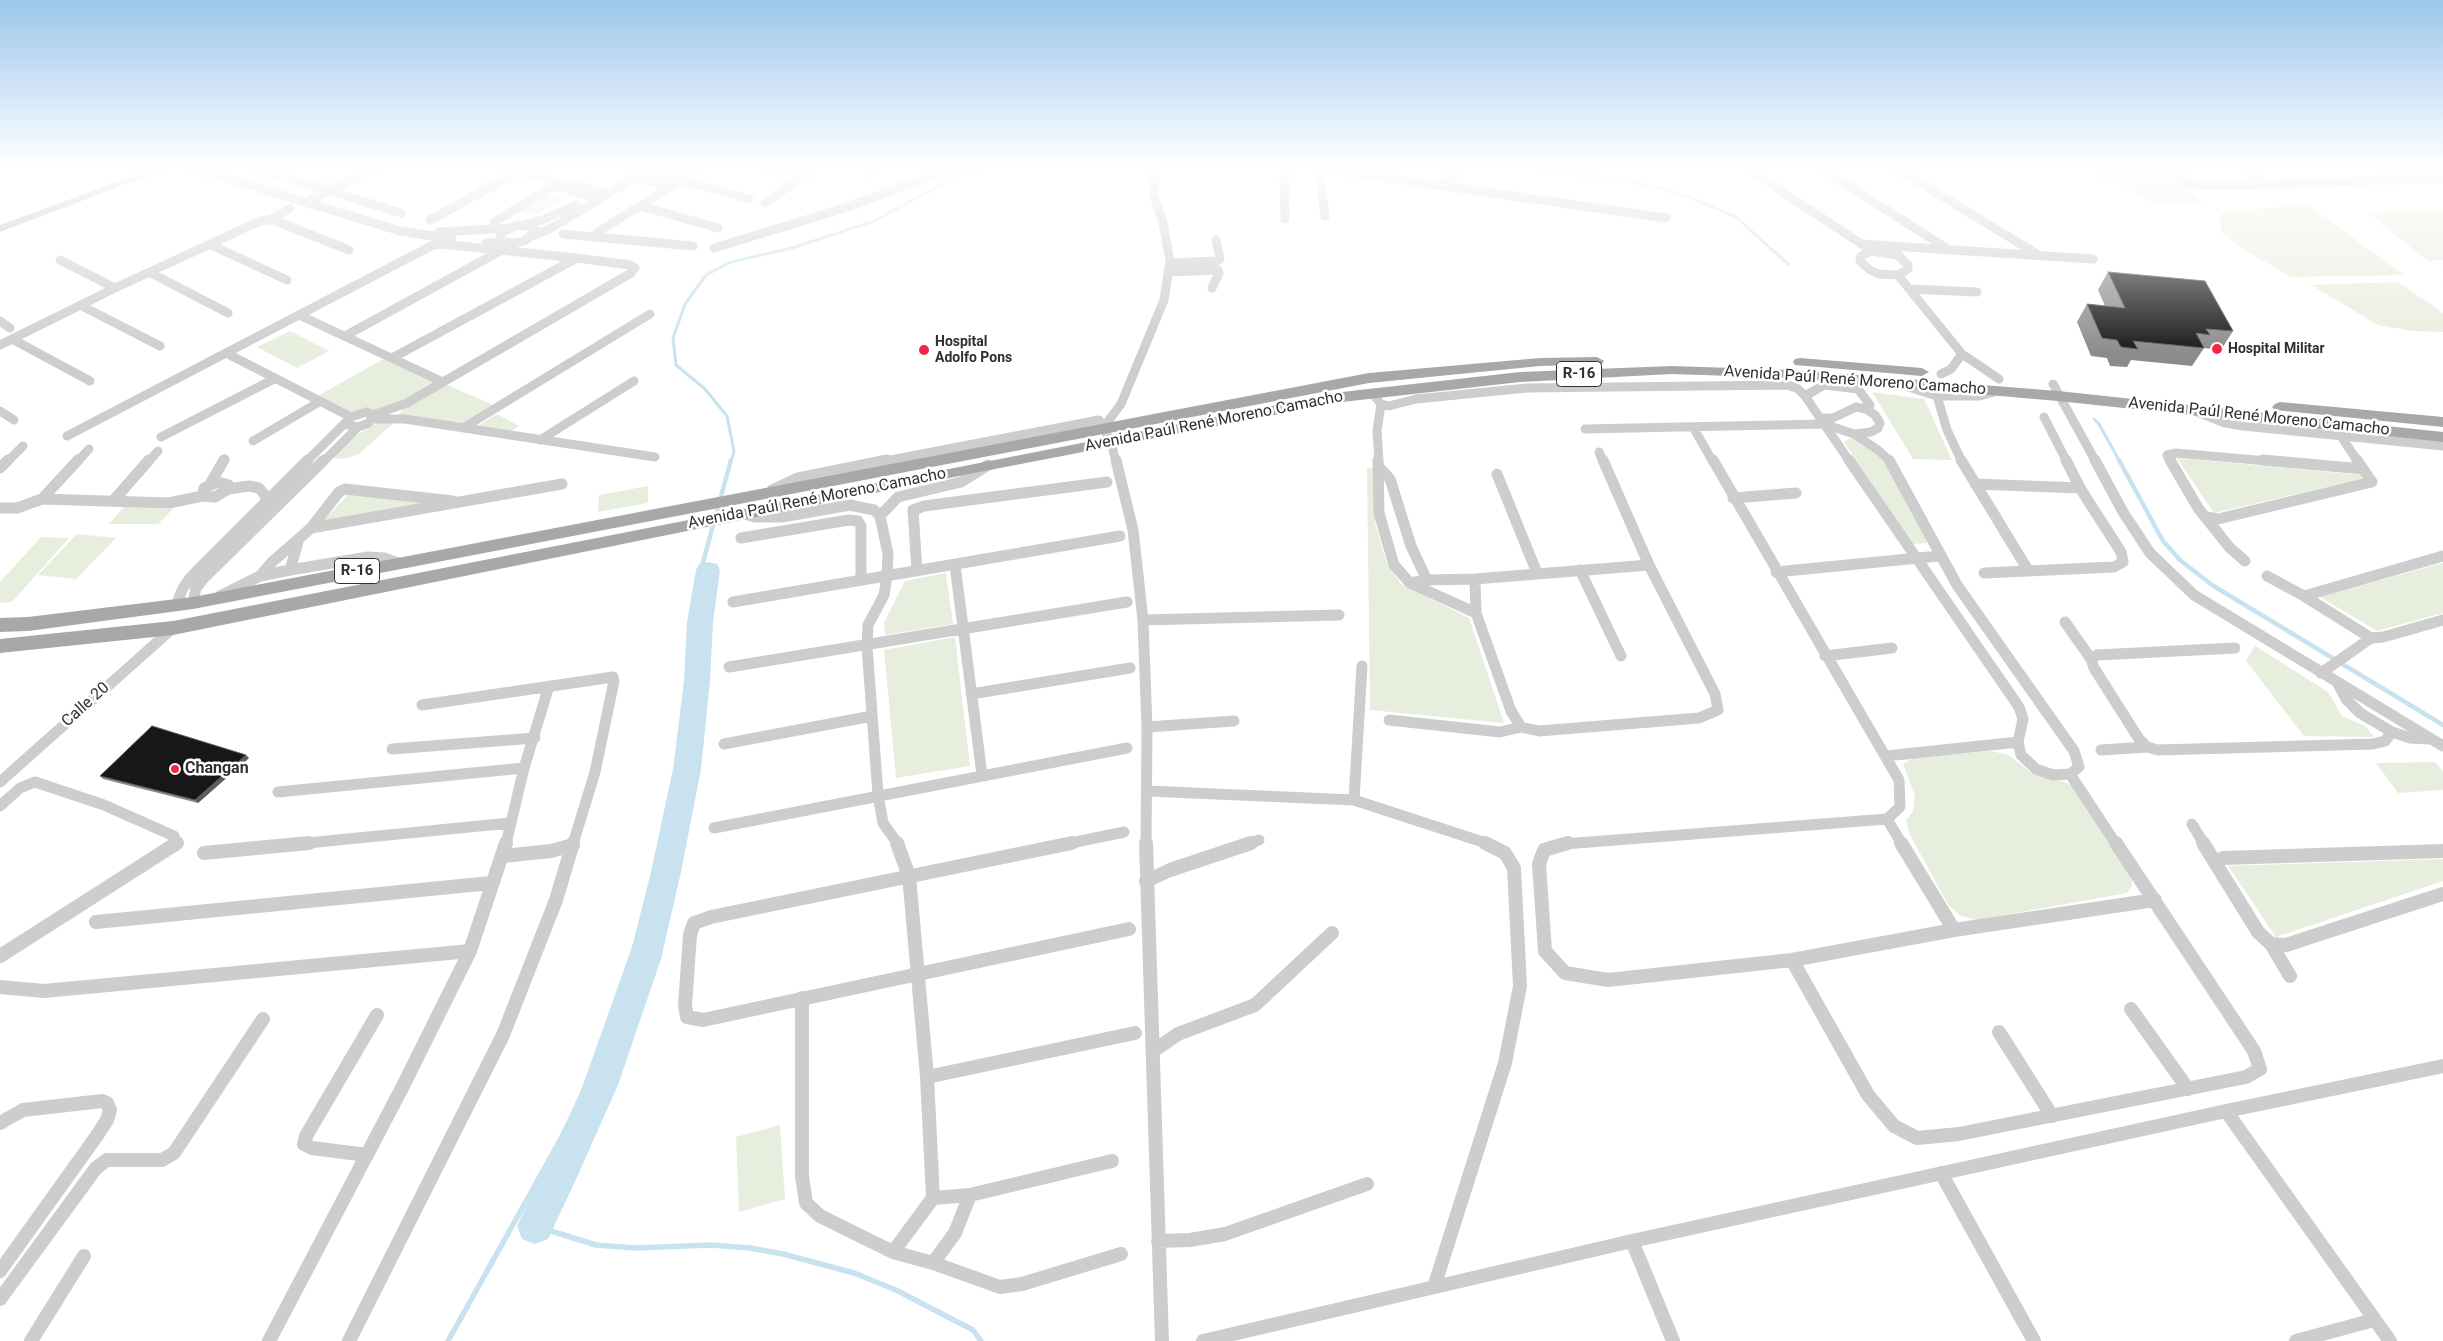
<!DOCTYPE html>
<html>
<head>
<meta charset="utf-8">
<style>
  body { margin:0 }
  canvas { display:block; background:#fff }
</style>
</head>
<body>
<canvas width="2443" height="1341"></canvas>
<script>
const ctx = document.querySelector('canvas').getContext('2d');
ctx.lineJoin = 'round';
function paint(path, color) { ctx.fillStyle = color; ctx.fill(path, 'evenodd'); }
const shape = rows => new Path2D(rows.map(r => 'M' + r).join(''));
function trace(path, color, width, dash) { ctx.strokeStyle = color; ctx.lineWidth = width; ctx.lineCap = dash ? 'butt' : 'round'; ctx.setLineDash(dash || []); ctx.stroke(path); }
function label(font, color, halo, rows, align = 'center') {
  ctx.font = font + ' Roboto,sans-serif'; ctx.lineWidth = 5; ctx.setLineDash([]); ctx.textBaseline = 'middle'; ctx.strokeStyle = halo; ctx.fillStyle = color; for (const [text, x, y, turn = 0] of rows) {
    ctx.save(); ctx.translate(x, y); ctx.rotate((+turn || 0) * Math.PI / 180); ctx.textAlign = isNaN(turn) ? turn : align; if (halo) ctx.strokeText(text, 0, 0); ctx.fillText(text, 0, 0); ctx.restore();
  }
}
paint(shape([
  [2087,168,2166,168,2203,202,2155,203],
  [547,194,562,199,536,215,520,211],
  [2308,205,2404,275,2291,277,2238,246,2221,231,2220,215,2226,211],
  [2443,210,2443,260,2428,261,2368,213],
  [2398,282,2443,313,2443,332,2413,331,2378,325,2311,285],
  [290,331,329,351,297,368,257,347],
  [387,357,433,378,432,387,374,413,351,416,314,398],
  [445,384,496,406,461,428,398,416,405,406],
  [1872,392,1924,399,1952,460,1913,459],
  [497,414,519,426,510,432,476,427],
  [381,421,396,421,359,454,344,459,327,457,339,445],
  [1852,437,1872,449,1882,459,1928,543,1912,544,1844,442],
  [2177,458,2361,475,2362,479,2214,513],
  [1367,468,1374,469,1375,523,1387,564,1401,584,1469,618,1504,723,1370,710],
  [648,486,648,503,598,512,599,495],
  [349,494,437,503,321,523],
  [124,507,173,509,158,524,109,524],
  [77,534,116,538,76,579,38,575],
  [41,537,69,538,12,602,0,603,0,582],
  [2443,563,2443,613,2377,631,2320,597],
  [946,573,953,624,885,635,884,623,905,581],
  [955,637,970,766,896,778,884,650],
  [2255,646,2328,692,2342,716,2365,726,2374,737,2304,736,2246,661],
  [1991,751,2009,755,2030,772,2057,779,2069,784,2079,793,2131,874,2132,886,2127,893,1977,920,1961,916,1949,906,1910,835,1906,821,1913,811,1915,796,1903,764,1913,758],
  [2435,762,2443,772,2443,790,2398,793,2376,763],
  [2443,859,2443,881,2276,937,2228,866],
  [780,1125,785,1199,739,1212,736,1137]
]), '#e8eedd');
trace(shape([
  [1529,168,1634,182,1686,196,1736,217,1788,264],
  [2094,419,2099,424,2120,462],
  [731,462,734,451,727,416,705,389,676,365,673,338,685,304,706,275,731,262,792,248,874,221,959,175,984,168]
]), '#c8e3ef', 3);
trace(shape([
  [2119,460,2163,541,2180,560,2212,585,2443,725],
  [663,844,679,768,694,595,731,460]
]), '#c8e3ef', 4.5);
trace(shape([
  [535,1226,596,1245,635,1248,711,1245,750,1248,783,1254,854,1273,896,1290,973,1330,981,1341],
  [448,1341,577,1110,652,899,664,843]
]), '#c8e3ef', 5.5);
paint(shape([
  [708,562,717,564,720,570,713,622,710,681,701,769,681,872,661,959,618,1085,578,1175,548,1239,535,1244,522,1239,517,1226,585,1082,629,959,651,872,673,769,684,681,687,622,696,570,699,564,708,562]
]), '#c8e3ef');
trace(shape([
  [131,168,156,170],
  [194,168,400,231,452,239],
  [255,168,401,213],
  [763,168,785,174],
  [1284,168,1285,219],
  [1318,168,1666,218],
  [1319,168,1325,216],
  [1756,168,1753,171,1757,175,1866,247],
  [1821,168,1946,248],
  [1896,168,2037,254],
  [2172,168,2189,183,2211,186,2443,178],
  [2244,168,2264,184],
  [2429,168,2443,176],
  [521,170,565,185],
  [643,170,749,199],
  [870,172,876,168],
  [631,176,671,186],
  [1442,185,1459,168],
  [600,199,570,190,567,186,577,185,608,194],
  [307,202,375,168],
  [765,203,814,168],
  [641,206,718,228],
  [430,220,525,168],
  [268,221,290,208],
  [494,222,550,188,567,186],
  [517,225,534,227,536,231,524,241,514,243,505,242,500,238,501,233,517,225],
  [523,225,542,220,576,205],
  [439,232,508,228],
  [563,234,693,246],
  [532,236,551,228,652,168],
  [595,236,598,232,700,168],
  [486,243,505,242],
  [1861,244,2093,259],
  [211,245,287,280],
  [714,248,848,207,952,168],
  [1871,251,1898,255,1908,265,1908,269,1898,275,1879,274,1870,270,1860,261,1861,256,1871,251],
  [60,260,115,288],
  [1170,263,1217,261,1220,259,1216,240],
  [1169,272,1218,270,1219,273,1212,288],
  [151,273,228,313],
  [1898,275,1962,354],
  [1909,289,1977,292],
  [82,306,160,346],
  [299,315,443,382],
  [0,321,10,328],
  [345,336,502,250],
  [12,339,90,381],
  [0,345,115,288,260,221,271,219,349,250],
  [226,353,351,417],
  [394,357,577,258],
  [1941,374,1951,369,1962,354,1999,379],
  [1895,383,1937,396,1980,396,1997,391],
  [2053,384,2096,462],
  [1372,393,1381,404,1389,406,1416,399,1527,388,1788,385,1798,389,1805,396,1824,385,1858,389,1870,405,1866,409],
  [1805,396,1850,462],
  [1937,396,1947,430,1962,462],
  [0,411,14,420],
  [366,412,373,415,369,423,358,427,348,425,347,421,351,417,366,412],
  [2197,412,2225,423,2243,426,2443,446],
  [2044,417,2067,462],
  [1820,418,1833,418,1856,407,1866,409,1875,415,1880,423,1878,428,1871,432,1855,434],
  [372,419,405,419,655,457],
  [1693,427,1713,462],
  [463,428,650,314],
  [1103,428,1121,404,1164,300,1170,261,1163,223,1154,195,1156,168],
  [1585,429,1824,424,1854,434,1878,450,1891,462],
  [67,436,433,245,441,244,577,258,630,265,635,268,631,273,407,403,373,415],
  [2341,436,2358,462],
  [161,437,274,379],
  [540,440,634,381],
  [253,441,319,402],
  [1599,452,1603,462],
  [7,462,23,446],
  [77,462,89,449],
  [148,462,158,451],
  [223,462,225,459],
  [306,462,347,421],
  [323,462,358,427],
  [880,462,1099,420,1111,442,1116,462],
  [1379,462,1377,431,1381,404],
  [2171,462,2167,455,2176,453,2278,462]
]), '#cdcdcd', 9);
trace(shape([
  [1116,460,1133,530,1143,620,1147,727,1146,844],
  [1378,460,1379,513,1394,565,1410,583,1476,613],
  [1713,460,1899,780,1900,807,1887,819,1902,844],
  [1849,460,2019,707,2023,719,2018,742,2021,755,2036,769,2053,775,2070,774],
  [1889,460,1957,585,2074,751,2079,767,2070,774,2116,844],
  [1961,460,2028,570],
  [2095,460,2123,512,2150,553,2194,595,2443,746],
  [2170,460,2198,508,2230,548,2245,561],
  [2263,460,2363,469],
  [1379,467,1390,479,1411,546,1427,580],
  [0,468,8,460],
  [1497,474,1537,573],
  [210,484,224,460],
  [1975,484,2080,488],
  [772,490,798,478,887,460],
  [202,496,204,488,218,482,229,485,228,489],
  [1733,498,1796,493],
  [42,499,78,460],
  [113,501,149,460],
  [0,508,17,508,42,499,169,503,202,496,215,497,228,489,249,486,259,488,265,495,266,502,276,506],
  [744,514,755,517,782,517,850,505,874,510,880,516,888,554,887,576,884,595,868,625,867,646,878,795,883,823,898,844],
  [880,516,898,497,961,482,988,465],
  [2206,517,2218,519,2372,482,2357,460],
  [311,528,562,484],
  [741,538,849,520,858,521,861,526,861,580],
  [955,565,982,775],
  [290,570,298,542],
  [1580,570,1621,656],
  [917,571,913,510,924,506,1107,482],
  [1776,572,1939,556],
  [1984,573,2114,567,2123,562,2121,552,2080,488,2066,460],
  [260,576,271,563,311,528,339,492,345,489,453,501],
  [2267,576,2304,596,2371,638],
  [1475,579,1476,613,1511,711,1521,727],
  [1410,583,1427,580,1475,579,1649,565],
  [220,596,260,576,290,570,368,557,384,558,398,563],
  [2304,596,2443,556],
  [733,602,1120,536],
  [193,603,196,588,203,579,324,460],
  [176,605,183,588,191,577,308,460],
  [1143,620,1339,615],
  [2065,622,2091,659,2094,668,2139,739,2147,747],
  [1825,656,1892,648],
  [2091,659,2097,655,2235,648],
  [729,667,1127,602],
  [2321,673,2371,638,2383,637,2443,620],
  [2338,684,2346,699,2360,713,2392,732,2410,738,2429,739],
  [971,694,1130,668],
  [422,705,613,677,614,681,595,772,573,844],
  [1389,720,1500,732,1521,727,1539,731,1699,718,1718,710,1715,694,1649,565,1603,460],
  [1147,727,1234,721],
  [724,744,872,716],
  [392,749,535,738],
  [2101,750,2147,747,2158,750,2373,744,2385,741,2392,732],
  [1886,756,2018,742],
  [0,782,173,628],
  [1147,791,1354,800,1489,844],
  [278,792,524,768],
  [1354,800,1362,666],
  [0,806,20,788,35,782,104,805,174,836,176,844],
  [2192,824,2204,844],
  [714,828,1127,748],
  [297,844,510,823],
  [506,844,524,768,549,686],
  [1066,844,1124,832],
  [1247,844,1259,840],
  [1564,844,1887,819]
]), '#cdcdcd', 11);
trace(shape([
  [1072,843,711,917,694,923,690,935,685,1005,687,1017,703,1020,1129,929],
  [1146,843,1162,1341],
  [1568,843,1544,850,1539,864,1545,951,1565,973,1608,980,1792,960,1954,930,2155,900],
  [1901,843,1954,930],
  [2203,843,2258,932,2271,944,2290,976],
  [204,853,309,843],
  [503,856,551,851,573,845],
  [2215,861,2223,858,2443,851],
  [1146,881,1170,870,1251,843],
  [96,922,491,883],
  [2271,944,2286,945,2443,894],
  [0,956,177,843],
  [1792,960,1868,1095,1894,1126,1917,1138,1959,1134,2246,1077,2260,1069,2254,1051,2116,843],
  [0,987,44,991,470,951],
  [802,998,802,1176,806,1203,820,1216,893,1252,933,1263,1000,1287,1022,1284,1121,1254],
  [2131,1009,2188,1089],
  [1999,1032,2052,1116],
  [1153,1051,1178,1034,1255,1005,1332,933],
  [927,1077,1135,1033],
  [2226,1111,2390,1341],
  [0,1123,23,1110,102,1101,107,1103,110,1110,107,1120,96,1137,0,1271],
  [367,1155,312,1148,304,1144,306,1136,377,1015],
  [1941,1173,2034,1341],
  [933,1198,970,1195,1112,1161],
  [1158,1241,1190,1240,1225,1234,1367,1184],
  [1632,1241,1673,1341],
  [893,1252,933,1198,927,1077,909,876,897,843],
  [933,1263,955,1233,970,1195],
  [1434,1287,1505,1063,1520,986,1514,868,1505,853,1485,843],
  [0,1299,96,1168,107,1160,162,1160,174,1153,263,1019],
  [31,1341,84,1256],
  [269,1341,403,1086,470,951,506,843],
  [349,1341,503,1035,556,900,573,843],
  [1203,1341,1632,1241,2226,1111,2443,1066],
  [2296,1341,2374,1320]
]), '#cdcdcd', 14);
paint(shape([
  [154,168,168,168,0,232,0,225,154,168]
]), '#bababa');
paint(shape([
  [1597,357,1604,361,1602,364,1540,366,1369,383,193,609,28,631,0,632,0,618,28,617,193,597,1369,373,1540,358,1597,357],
  [1800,358,1922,368,1929,372,1922,376,1795,365,1793,362,1795,359,1800,358],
  [1672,366,1793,370,2058,391,2443,432,2443,442,2058,401,1793,378,1672,374,1520,382,1342,402,969,474,173,635,0,653,0,639,173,621,1342,392,1520,372,1672,366],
  [2280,402,2443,417,2443,427,2275,410,2272,407,2275,404,2280,402]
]), '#a8a8a8');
paint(shape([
  [2108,272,2233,331,2221,350,2204,348,2192,366,2131,360,2127,367,2110,366,2107,358,2091,356,2077,322,2087,304,2105,306,2098,290],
  [249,758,198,803,103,779,100,776]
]), '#8b8b8b');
paint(shape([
  [246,755,249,758,198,803,195,800]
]), '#5d5d5d');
const building = shape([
  [2108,272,2205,281,2233,331,2206,329,2210,335,2196,333,2204,348,2133,341,2138,349,2121,347,2117,340,2102,338,2087,304,2125,308,2108,272],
  [152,726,246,755,195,800,100,776,152,726]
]);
paint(building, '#171717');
trace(building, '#5d5d5d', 1);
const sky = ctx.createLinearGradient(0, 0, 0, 355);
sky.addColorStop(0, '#9bc7eb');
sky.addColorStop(0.47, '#fff');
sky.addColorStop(1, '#ffffff00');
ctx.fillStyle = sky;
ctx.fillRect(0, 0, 2443, 355);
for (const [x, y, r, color] of [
  [2217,349,6,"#f32647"],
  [924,350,6,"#f32647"],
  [175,769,5,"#f32647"]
]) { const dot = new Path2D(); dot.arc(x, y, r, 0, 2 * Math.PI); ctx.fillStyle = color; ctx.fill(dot); trace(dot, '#fff', 2); }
label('bold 14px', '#303030', '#fff', [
  ["Hospital",935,342],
  ["Adolfo Pons",935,358],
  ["Hospital Militar",2228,349]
], 'left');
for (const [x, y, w] of [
  [1579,374,45],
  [357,571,45]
]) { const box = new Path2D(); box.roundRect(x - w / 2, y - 12.5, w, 25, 4); ctx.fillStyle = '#fff'; ctx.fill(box); trace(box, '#303030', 1); }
label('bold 15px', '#303030', null, [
  ["R-16",1579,374],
  ["R-16",357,571]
]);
label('16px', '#303030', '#fff', [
  ["Avenida Paúl René Moreno Camacho",1855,381,4],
  ["Avenida Paúl René Moreno Camacho",2259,417,6],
  ["Avenida Paúl René Moreno Camacho",1214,422,-11],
  ["Avenida Paúl René Moreno Camacho",817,499,-11],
  ["Calle 20",86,705,-42]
]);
label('bold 16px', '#303030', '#fff', [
  ["Changan",185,769]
], 'left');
</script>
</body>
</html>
